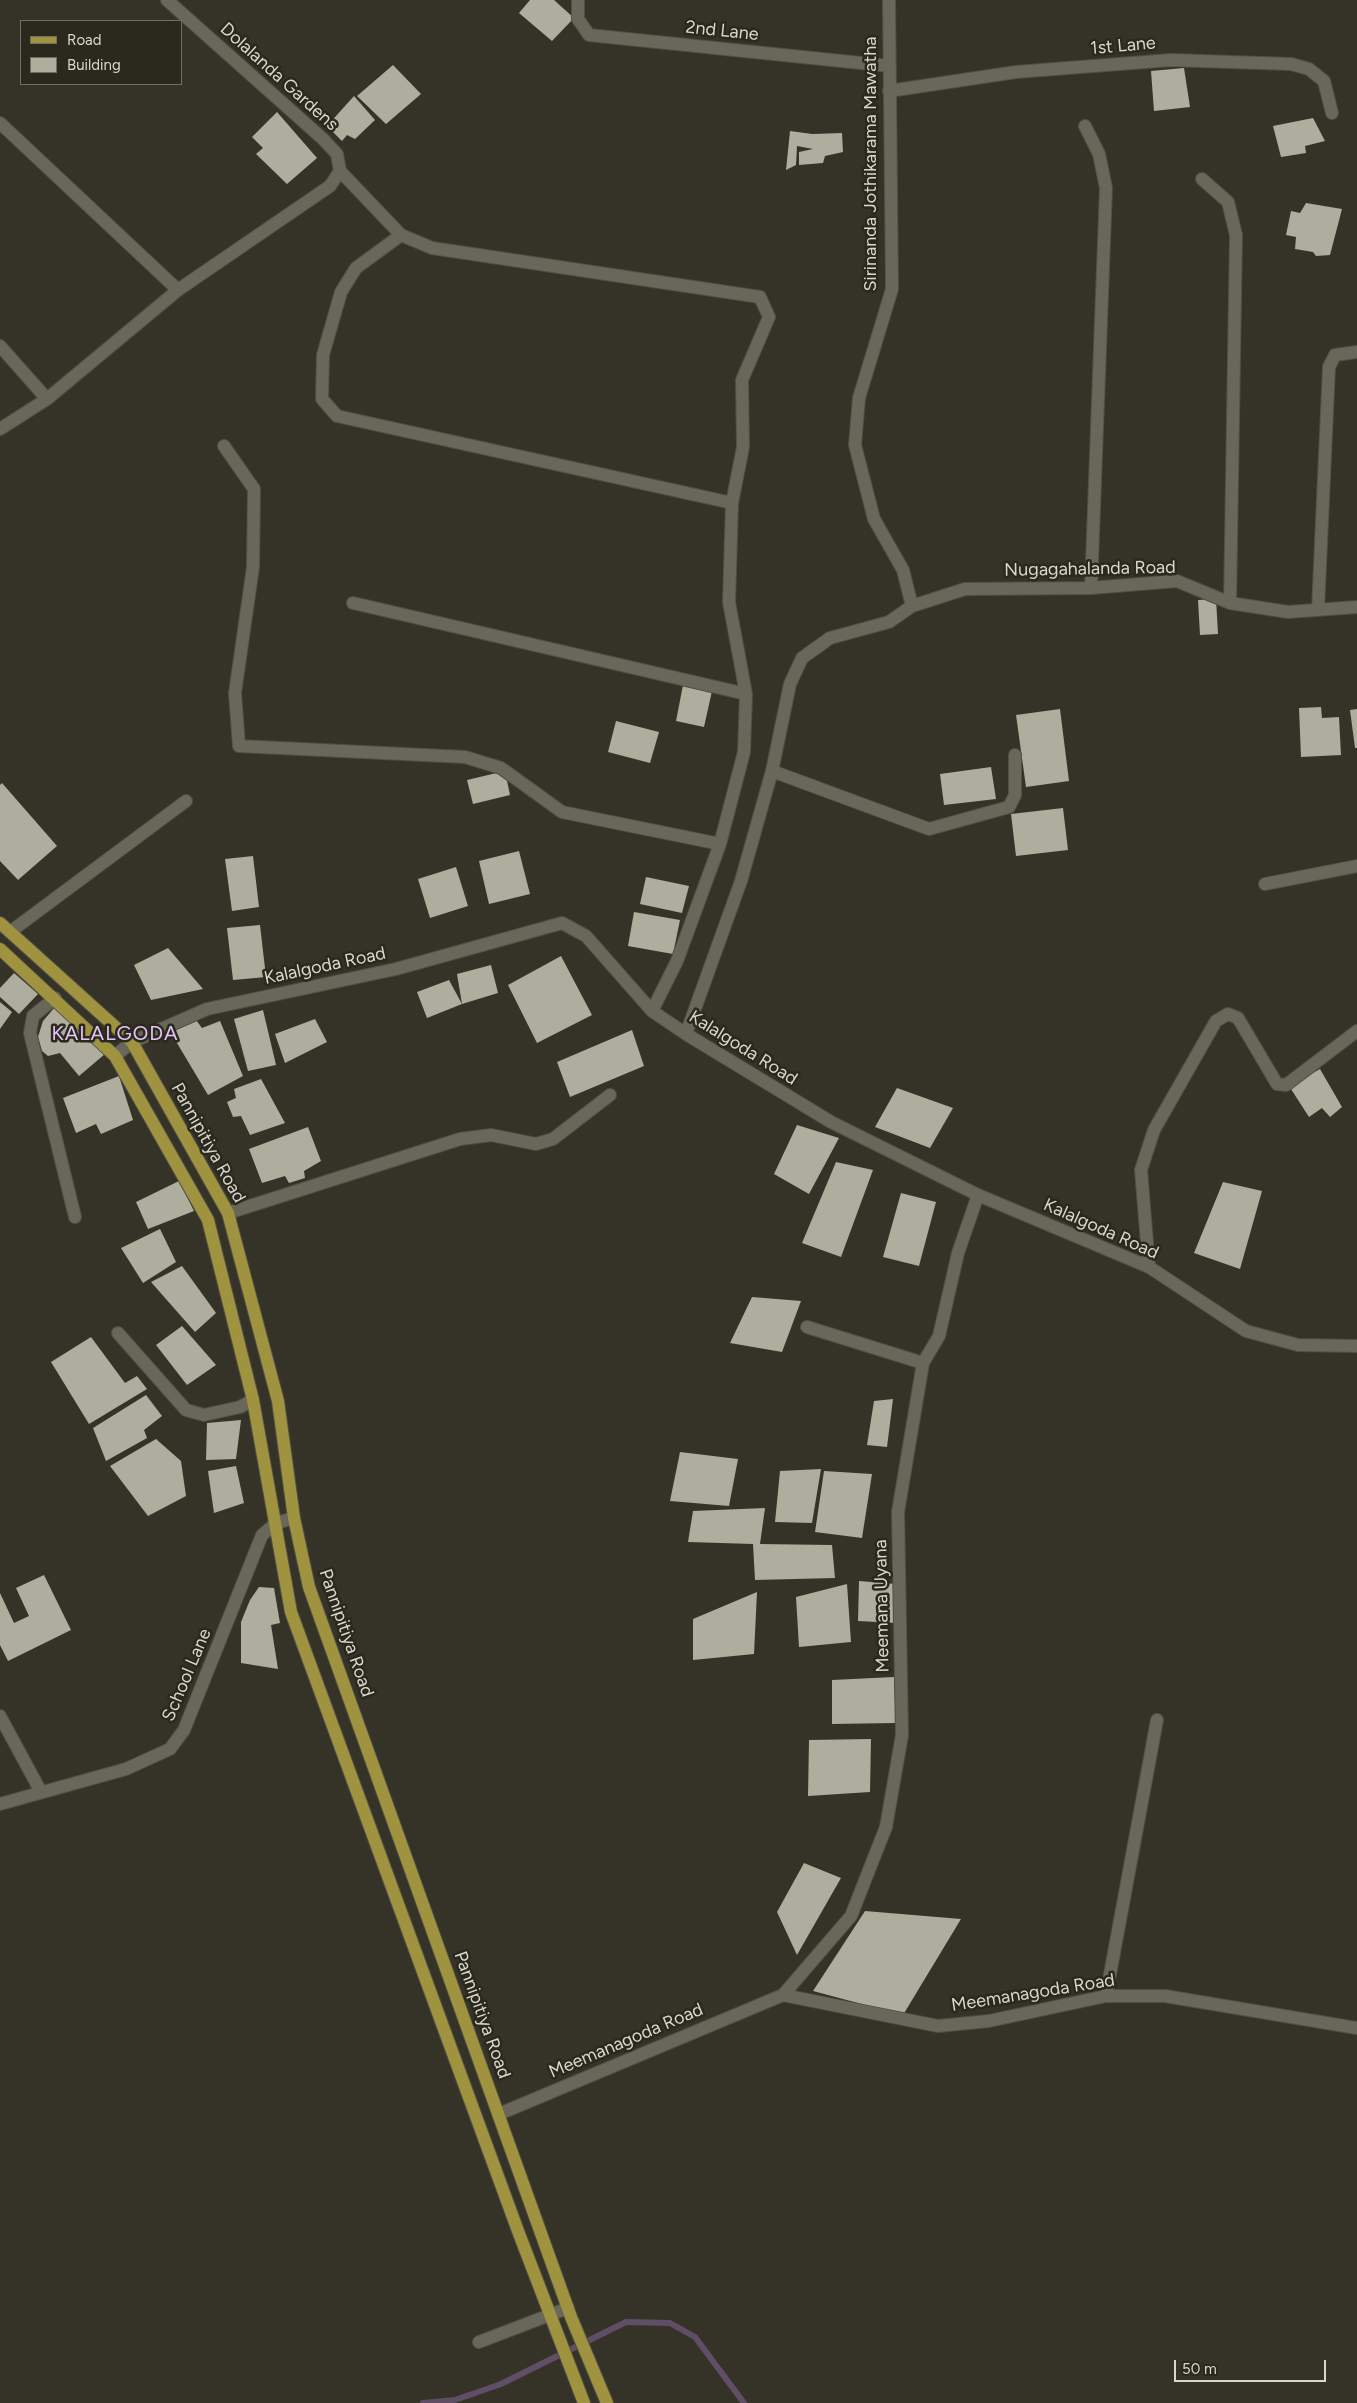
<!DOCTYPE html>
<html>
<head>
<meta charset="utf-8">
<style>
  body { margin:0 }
  #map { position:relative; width:1357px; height:2403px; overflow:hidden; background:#353327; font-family:Figtree,sans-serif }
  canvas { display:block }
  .legend { position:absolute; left:20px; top:20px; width:162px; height:65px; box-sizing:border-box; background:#2b291d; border:1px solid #706f64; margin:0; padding:6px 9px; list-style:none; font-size:15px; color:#d8d7cf }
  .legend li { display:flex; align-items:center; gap:10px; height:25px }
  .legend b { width:25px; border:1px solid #706f64 }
  .scale { position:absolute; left:1174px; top:2360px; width:152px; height:22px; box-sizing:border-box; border:2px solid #d8d7cf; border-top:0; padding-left:6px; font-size:15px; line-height:18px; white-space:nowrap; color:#d8d7cf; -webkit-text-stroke:4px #2b291d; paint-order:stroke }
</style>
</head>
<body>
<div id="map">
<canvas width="1357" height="2403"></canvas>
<ul class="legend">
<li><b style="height:6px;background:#a09340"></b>Road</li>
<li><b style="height:14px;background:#afad9e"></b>Building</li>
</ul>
<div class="scale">50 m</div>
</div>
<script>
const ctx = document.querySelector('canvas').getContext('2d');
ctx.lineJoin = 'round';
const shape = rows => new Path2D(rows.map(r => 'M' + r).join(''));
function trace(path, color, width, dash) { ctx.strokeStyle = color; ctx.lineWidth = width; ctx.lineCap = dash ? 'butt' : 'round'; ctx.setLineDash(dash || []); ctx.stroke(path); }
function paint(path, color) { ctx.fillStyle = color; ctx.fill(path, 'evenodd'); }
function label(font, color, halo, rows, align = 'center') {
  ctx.font = font + ' Figtree,sans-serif'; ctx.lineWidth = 5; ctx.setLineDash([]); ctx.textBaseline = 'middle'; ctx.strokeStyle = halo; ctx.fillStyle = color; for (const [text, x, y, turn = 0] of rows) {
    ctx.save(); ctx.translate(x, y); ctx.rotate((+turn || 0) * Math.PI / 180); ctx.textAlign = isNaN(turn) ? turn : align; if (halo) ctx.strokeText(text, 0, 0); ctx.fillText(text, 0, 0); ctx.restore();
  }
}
trace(shape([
  [423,2403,455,2400,501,2384,626,2322,670,2323,695,2337,744,2403]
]), '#604e67', 6);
paint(shape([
  [530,0,554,0,574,18,552,41,519,13],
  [393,65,421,94,386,124,357,96],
  [1184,68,1190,107,1154,111,1151,71],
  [354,96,375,120,355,139,347,135,342,141,327,126],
  [277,112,317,158,287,184,256,154,263,148,252,137],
  [1313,118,1325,141,1305,146,1306,153,1281,157,1273,126],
  [790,131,812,134,842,133,843,152,825,156,823,163,799,165,799,152,813,149,797,146,796,165,786,170],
  [1306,203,1342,209,1330,255,1316,256,1313,252,1295,249,1296,237,1286,235,1291,211,1300,213],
  [1216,599,1218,634,1200,635,1198,600],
  [683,685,712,691,704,727,676,721],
  [1321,707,1322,718,1339,717,1341,755,1301,757,1299,708],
  [1060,709,1069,781,1026,787,1016,715],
  [1357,709,1357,748,1355,748,1350,710],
  [616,721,659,732,650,763,608,752],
  [991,767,996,799,944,805,940,774],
  [505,771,510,795,473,804,467,780],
  [2,783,57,846,18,880,0,861,0,785],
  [1063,808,1068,850,1016,856,1011,814],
  [519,851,530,894,489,904,479,861],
  [253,856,259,907,232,911,225,859],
  [456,867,468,906,430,918,418,879],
  [646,877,689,886,682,913,640,904],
  [634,912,680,920,673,954,628,946],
  [260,925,266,977,233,980,227,928],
  [168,948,203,989,151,1000,134,965],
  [561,956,592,1015,537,1043,508,985],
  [491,965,498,993,462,1004,457,974],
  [14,973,38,994,19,1014,0,997,0,988],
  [449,980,462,1004,427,1018,417,992],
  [0,1002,12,1012,0,1029],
  [55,1007,105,1054,79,1076,60,1053,48,1056,42,1051,38,1037,43,1021],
  [263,1010,276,1065,248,1071,234,1019],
  [315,1019,327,1042,285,1063,275,1034],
  [196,1020,202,1028,220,1021,243,1076,208,1095,168,1028],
  [632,1030,644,1066,570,1097,557,1062],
  [1320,1069,1342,1107,1330,1117,1322,1108,1309,1117,1289,1086],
  [119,1076,133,1120,101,1134,96,1124,76,1133,63,1098],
  [261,1079,285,1123,250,1135,241,1116,233,1117,227,1102,236,1098,234,1089],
  [897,1088,953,1108,930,1148,875,1127],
  [797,1125,839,1138,809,1194,774,1174],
  [308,1127,321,1161,304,1171,305,1178,289,1183,285,1176,262,1183,249,1149],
  [836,1162,873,1170,841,1257,802,1243],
  [179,1181,194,1211,148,1229,136,1202],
  [1223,1182,1262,1191,1240,1269,1194,1253],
  [901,1193,936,1202,919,1266,883,1257],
  [160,1229,176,1262,143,1283,121,1248],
  [182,1266,216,1313,195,1332,151,1282],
  [752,1297,801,1301,782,1352,730,1343],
  [182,1326,216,1365,187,1385,156,1345],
  [91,1337,125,1383,137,1376,147,1389,89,1424,51,1362],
  [146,1395,162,1416,144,1430,147,1438,106,1461,93,1428],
  [893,1399,887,1447,867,1445,874,1401],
  [241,1420,236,1459,206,1460,207,1423],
  [156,1439,181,1461,186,1496,148,1516,110,1466],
  [680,1452,738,1459,729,1506,670,1501],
  [236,1466,244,1503,214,1513,208,1471],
  [821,1469,812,1523,775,1522,780,1471],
  [824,1471,872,1474,862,1538,815,1532],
  [765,1508,760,1544,832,1545,835,1578,755,1580,753,1544,688,1542,693,1511],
  [44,1575,71,1630,8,1661,0,1645,0,1593,14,1623,29,1616,16,1588],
  [859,1581,896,1584,896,1623,858,1621],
  [847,1584,851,1642,799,1647,796,1597],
  [259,1587,274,1588,280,1623,271,1625,278,1669,241,1663,241,1622,250,1600],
  [757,1592,754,1654,693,1660,693,1619],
  [894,1677,896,1723,832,1724,832,1680],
  [871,1739,870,1792,808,1796,809,1740],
  [804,1863,841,1878,797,1955,777,1912],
  [865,1911,961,1919,903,2015,813,1991]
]), '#afad9e');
const minor = shape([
  [578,0,578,19,589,35,890,66],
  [889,91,1016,72,1171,60,1291,64,1309,69,1324,81,1332,113],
  [0,123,178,290],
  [1085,126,1099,154,1106,188,1091,588],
  [340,171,401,235,432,248,760,297,769,317,742,380,743,447,732,503,729,602,746,694,744,752,720,844,677,961,652,1011],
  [1202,179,1228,202,1236,235,1230,603],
  [401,235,356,268,341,292,323,355,322,399,337,416,732,503],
  [0,346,47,399],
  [0,429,47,399,178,290,330,186,340,171,337,154,323,139,167,0],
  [224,446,254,489,253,567,235,693,239,746,465,757,501,768,562,812,720,844],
  [353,603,746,694],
  [912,606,965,589,1091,588,1177,581,1230,603,1288,612,1357,607],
  [1318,609,1329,367,1335,355,1357,352],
  [772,771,929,829,1009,807,1015,795,1015,755],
  [1265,884,1357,866],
  [10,932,186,801],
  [55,998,33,1016,30,1033,75,1217],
  [686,1034,741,881,772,771,790,684,802,658,830,638,889,622,912,606,903,570,874,519,855,445,859,398,892,289,889,0],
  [115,1056,132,1042,207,1009,396,969,562,923,586,936,652,1011,686,1034,831,1122,978,1195,1149,1267,1246,1331,1298,1345,1357,1346],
  [228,1213,460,1139,491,1135,536,1144,553,1139,610,1095],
  [1149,1267,1141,1170,1154,1130,1216,1021,1228,1014,1238,1018,1277,1084,1286,1085,1357,1031],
  [807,1327,923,1363],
  [118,1333,186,1410,204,1415,240,1407,253,1400],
  [0,1716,41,1792],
  [0,1804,126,1769,170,1749,184,1730,262,1535,276,1523,294,1518],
  [783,1995,851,1916,886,1827,902,1735,898,1512,923,1363,939,1336,958,1253,978,1195],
  [1106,1996,1157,1720],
  [499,2114,783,1995,938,2026,989,2021,1106,1996,1165,1996,1357,2028],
  [479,2342,568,2308]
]);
const major = shape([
  [0,923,132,1042,228,1213,278,1401,294,1518,309,1587,571,2317,607,2403],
  [0,949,115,1056,208,1220,253,1400,291,1612,518,2231,584,2403]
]);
trace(minor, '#515045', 14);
trace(major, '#515045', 14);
trace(minor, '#696759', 12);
trace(major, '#a09340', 12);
label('18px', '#d8d7cf', '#2b291d', [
  ["2nd Lane",722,31,6],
  ["1st Lane",1123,46,-5],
  ["Dolalanda Gardens",279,77,42],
  ["Sirinanda Jothikarama Mawatha",871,164,-90],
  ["Nugagahalanda Road",1090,569,-1],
  ["Kalalgoda Road",325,966,-12],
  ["Kalalgoda Road",743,1048,32],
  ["Pannipitiya Road",208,1143,61],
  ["Kalalgoda Road",1101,1229,24],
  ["Meemana Uyana",882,1606,-91],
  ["Pannipitiya Road",346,1633,71],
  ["School Lane",187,1675,-67],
  ["Meemanagoda Road",1033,1993,-9],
  ["Pannipitiya Road",482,2015,70],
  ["Meemanagoda Road",626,2041,-23]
]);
ctx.letterSpacing = '1px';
label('20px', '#e4c3f8', '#2b291d', [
  ["KALALGODA",115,1034]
]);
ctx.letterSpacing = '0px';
</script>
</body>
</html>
